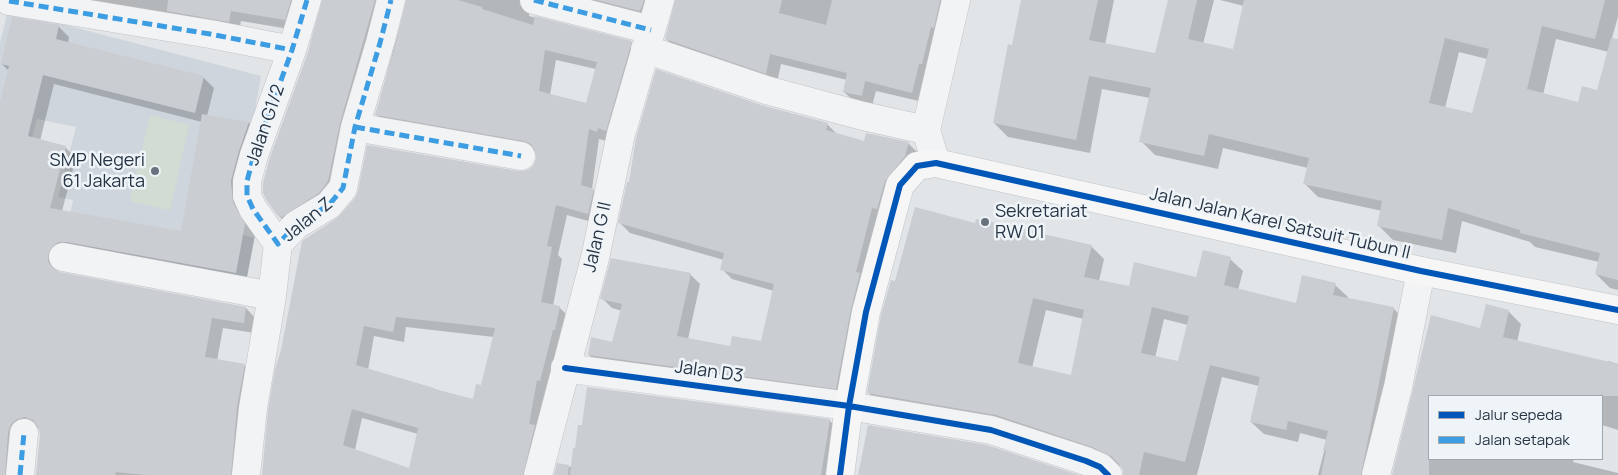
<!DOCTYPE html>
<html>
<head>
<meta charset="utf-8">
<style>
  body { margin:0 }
  #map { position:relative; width:1618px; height:475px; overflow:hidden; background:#e2e5e8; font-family:Manrope,sans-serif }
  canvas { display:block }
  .legend { position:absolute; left:1428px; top:395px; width:175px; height:65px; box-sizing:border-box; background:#eff4f8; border:1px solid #9fa7b0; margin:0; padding:6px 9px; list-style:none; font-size:15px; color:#263444 }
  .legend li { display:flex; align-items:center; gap:10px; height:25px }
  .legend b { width:25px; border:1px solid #9fa7b0 }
</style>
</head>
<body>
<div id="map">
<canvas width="1618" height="475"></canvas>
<ul class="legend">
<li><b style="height:6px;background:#0057b8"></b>Jalur sepeda</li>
<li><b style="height:6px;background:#3c9de3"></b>Jalan setapak</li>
</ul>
</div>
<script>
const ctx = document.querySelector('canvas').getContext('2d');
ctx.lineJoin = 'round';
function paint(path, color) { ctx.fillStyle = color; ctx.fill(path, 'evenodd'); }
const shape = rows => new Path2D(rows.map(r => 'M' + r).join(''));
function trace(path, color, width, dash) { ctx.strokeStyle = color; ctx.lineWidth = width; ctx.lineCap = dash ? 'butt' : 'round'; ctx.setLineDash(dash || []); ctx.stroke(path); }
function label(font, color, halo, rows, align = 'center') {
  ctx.font = font + ' Manrope,sans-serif'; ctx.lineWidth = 5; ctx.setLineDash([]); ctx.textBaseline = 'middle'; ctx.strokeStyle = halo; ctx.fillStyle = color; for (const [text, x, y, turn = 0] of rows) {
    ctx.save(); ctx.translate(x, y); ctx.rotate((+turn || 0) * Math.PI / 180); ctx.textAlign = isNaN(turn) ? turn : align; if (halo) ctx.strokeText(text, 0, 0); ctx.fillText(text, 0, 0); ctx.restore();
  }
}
paint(shape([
  [8,10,261,76,234,232,254,238,243,297,60,264,73,200,58,197,76,127,37,119,30,146,0,137,0,43]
]), '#cfd5dc');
paint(shape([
  [150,115,189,125,170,210,130,201]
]), '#d3dcd2');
paint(shape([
  [49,0,306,0,295,30,241,21,239,32],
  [323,0,390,0,339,192,289,226,278,215,308,56],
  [407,0,533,0,529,7,529,16,631,42,642,53,607,141,599,139,592,189,604,200,599,224,567,215,558,255,562,259,553,306,559,307,570,318,535,475,263,475,270,410,518,173,527,172,534,166,538,159,535,151,387,125,376,114],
  [556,60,596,69,586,105,550,95],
  [406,327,494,337,482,386,473,400,368,370,374,336,404,342],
  [362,418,418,434,410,469,355,450],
  [569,0,659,0,651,21],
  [676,0,955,0,923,102,876,91,872,106,855,102,844,92,847,80,781,64,777,83,677,49,666,39],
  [1023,0,1114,0,1105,45,1156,55,1169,0,1214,0,1203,44,1234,51,1244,6,1220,0,1618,0,1618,17,1612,38,1618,40,1618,290,1610,288,1596,274,1599,262,1535,247,1530,242,1462,221,1456,253,1393,240,1379,226,1382,211,1318,197,1304,183,1308,168,1223,148,1218,169,1155,155,1141,141,1150,98,1102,89,1090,153,1008,137,994,123],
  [1556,39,1609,52,1598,92,1579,104,1543,95],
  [1459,52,1487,59,1473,114,1445,108],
  [58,26,69,37,68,43,204,78,214,88,207,116,249,123,259,134,243,214,255,236,246,283,58,266,58,273,246,308,256,319,254,333,223,328,217,361,244,365,255,376,242,475,37,475,41,434,40,429,37,428,29,429,15,475,0,475,0,107,9,71,2,64],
  [54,84,202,122,182,233,62,211,76,158,65,147,40,141],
  [761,106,827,124,837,134,864,143,908,143,918,153,846,398,599,365,589,355,613,343,622,311,612,308,602,298,690,274,700,284,688,339,731,347,762,343,774,291,732,279,722,269,724,260,630,233,620,223],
  [976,225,1043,233,1046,236,1091,246,1104,259,1099,281,1130,287,1197,278,1230,259,1243,271,1238,290,1296,305,1335,285,1348,297,1347,299,1393,308,1406,321,1375,475,1318,475,1327,440,1300,433,1298,442,1264,434,1251,422,1259,386,1222,377,1197,475,1137,475,1105,458,881,406,869,393,896,282],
  [1046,310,1084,319,1072,377,1032,368],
  [1164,319,1188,325,1179,362,1155,358],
  [1487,306,1509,312,1521,324,1517,342,1607,363,1608,361,1618,364,1618,430,1602,425,1602,396,1429,396,1429,459,1574,459,1573,462,1618,473,1618,475,1393,475,1432,317,1480,330],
  [829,420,840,431,833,475,555,475,558,465,572,467]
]), '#0003');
paint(shape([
  [168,0,291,0,285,20,231,11,229,22,167,11],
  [322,0,375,0,340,123,328,181,319,193,282,217,277,215,267,201,263,193,263,183,269,160,307,55],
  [406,0,458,0,482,7,482,9,533,25,535,16,632,41,606,131,598,128,597,132,589,129,581,185,594,189,588,214,556,205,547,246,552,247,541,302,560,306,555,330,553,330,540,381,537,380,529,424,535,425,523,475,262,475,268,410,275,369,281,350,302,241,337,218,355,198,358,191,367,145,518,171,527,170,533,166,536,159,535,150,531,144,524,141,375,115,395,47],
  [545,50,597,62,586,103,539,91],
  [396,317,495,328,481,385,476,384,473,399,434,389,434,388,356,365,364,326,393,332],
  [352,409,418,428,409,468,343,445],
  [597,0,644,0,640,11],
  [675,0,782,0,779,13,826,25,832,0,940,0,934,28,931,27,922,64,919,64,912,93,865,81,862,96,843,92,847,73,770,54,766,74,665,39],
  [1021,0,1098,0,1089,40,1155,53,1168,0,1197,0,1188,39,1233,49,1244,0,1605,0,1595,39,1542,26,1527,89,1578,102,1582,86,1597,90,1611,38,1618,39,1618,280,1595,274,1600,253,1520,233,1520,230,1448,208,1442,240,1377,226,1382,201,1303,184,1309,158,1209,134,1204,156,1139,142,1151,88,1089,76,1076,140,993,123,1008,44,1012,45],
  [1445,38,1489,49,1472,113,1429,103],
  [12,17,59,25,56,39,204,76,195,113,43,75,28,136,66,146,50,208,181,231,202,114,249,122,239,151,231,181,233,202,245,224,236,273,66,242,58,242,52,247,48,255,48,262,53,268,60,272,246,307,244,323,212,318,205,357,245,364,237,406,231,475,146,475,116,472,115,475,36,475,40,434,38,427,33,420,25,417,17,419,11,424,8,432,5,475,0,475,0,102,9,66,1,64],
  [656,69,761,105,828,123,826,130,864,141,866,133,909,142,905,156,885,181,877,209,872,208,856,272,860,273,851,309,836,389,588,355,591,337,612,342,622,304,600,299,611,258,691,273,677,336,730,346,732,336,761,341,774,284,720,270,724,253,618,223,627,182,629,182,636,138],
  [915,207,975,223,976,219,1044,232,1043,234,1092,245,1084,277,1129,286,1134,262,1196,277,1203,250,1231,257,1224,285,1296,303,1302,275,1336,283,1333,295,1394,307,1361,475,1321,475,1326,450,1323,450,1328,431,1288,421,1286,430,1250,422,1260,377,1210,365,1185,462,1144,452,1139,475,1123,475,1123,470,1119,464,1111,456,1092,447,996,415,867,393,881,315,891,280,895,281],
  [1033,298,1084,310,1071,375,1018,363],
  [1152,307,1189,316,1178,361,1141,353],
  [1486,304,1509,310,1503,337,1618,364,1618,396,1429,396,1429,475,1392,475,1431,315,1480,328],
  [587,387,830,419,821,475,570,475,573,448,575,448,578,425,582,425],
  [868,425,987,445,1079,475,858,475],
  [557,463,569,465,568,475,554,475]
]), '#cacdd1');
const street = shape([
  [534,0,651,30],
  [9,1,210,34,292,50],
  [645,49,766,90,863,116,926,130],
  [355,127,521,156],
  [936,163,926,130,956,0],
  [278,244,253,209,247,196,247,181,254,155,292,50,307,0],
  [63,257,272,296],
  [565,368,849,406,991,430,1086,461,1100,467,1108,475],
  [20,475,24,433],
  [246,475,253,408,272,296,278,244,296,225,329,205,343,188,355,127,380,43,391,0],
  [538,475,595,258,621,134,660,0],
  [1376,475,1398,387,1421,271]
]);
const secondary = shape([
  [840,475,849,406,866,312,900,185,917,166,936,163,1421,271,1618,310]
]);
trace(street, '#c0c3c6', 29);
trace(secondary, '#c0c3c6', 29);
trace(street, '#f2f3f4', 28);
trace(secondary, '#f6f6f7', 28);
trace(shape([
  [307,0,292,50,254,155,247,181,247,196,253,209,278,244,296,225,329,205,343,188,355,127,380,43,391,0],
  [534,0,651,30],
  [9,1,210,34,292,50],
  [355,127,521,156],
  [20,475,24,433]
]), '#3c9de3', 5, [10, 5]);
trace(shape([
  [565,368,849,406,991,430,1086,461,1100,467,1108,475],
  [840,475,849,406,866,312,900,185,917,166,936,163,1421,271,1618,310]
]), '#0057b8', 6);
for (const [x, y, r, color] of [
  [155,171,5,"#68727d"],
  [985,222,5,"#68727d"]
]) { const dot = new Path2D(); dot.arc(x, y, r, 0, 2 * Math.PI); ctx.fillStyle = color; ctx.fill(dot); trace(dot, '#eff4f8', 2); }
label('18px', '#263444', '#eff4f8', [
  ["Jalan G1/2",266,125,-71],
  ["Jalan Z",308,220,-39],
  ["Jalan Jalan Karel Satsuit Tubun II",1280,224,13],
  ["Jalan G II",598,237,-77],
  ["Jalan D3",709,372,8]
]);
label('18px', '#263444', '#eff4f8', [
  ["SMP Negeri",145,161],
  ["61 Jakarta",145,182],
  ["Sekretariat",995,212,"left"],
  ["RW 01",995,233,"left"]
], 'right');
</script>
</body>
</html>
